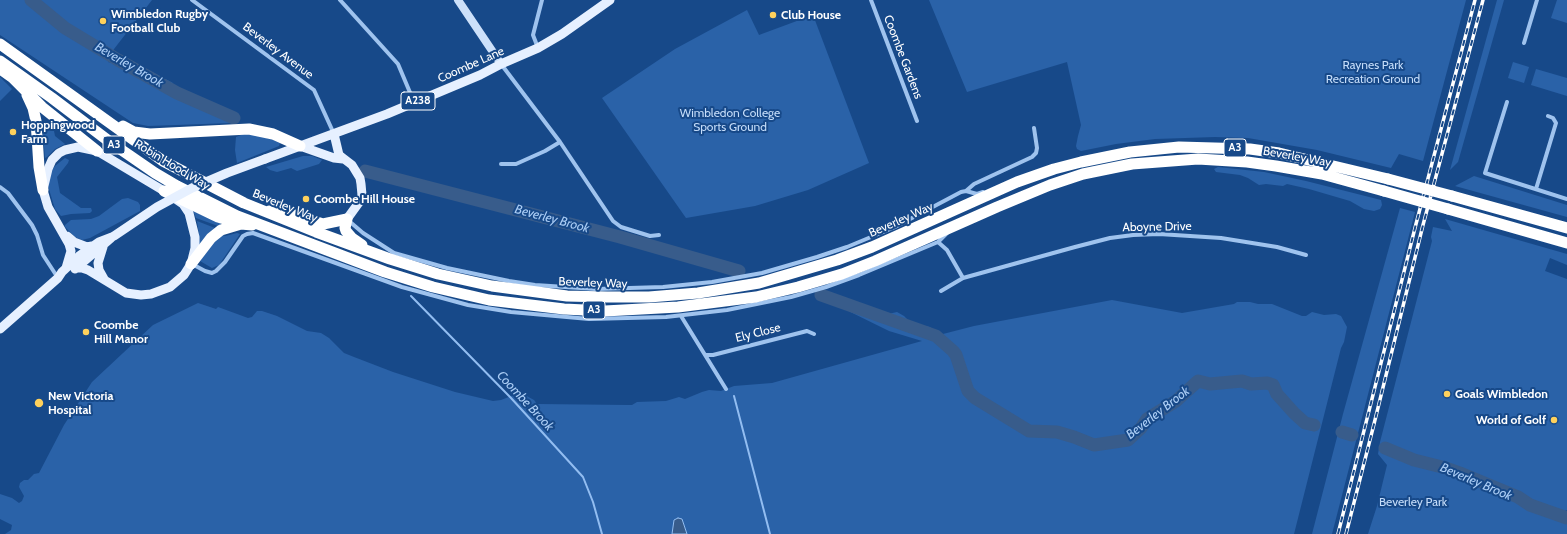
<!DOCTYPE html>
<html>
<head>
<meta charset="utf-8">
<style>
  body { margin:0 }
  canvas { display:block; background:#174989 }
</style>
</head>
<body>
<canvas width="1567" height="534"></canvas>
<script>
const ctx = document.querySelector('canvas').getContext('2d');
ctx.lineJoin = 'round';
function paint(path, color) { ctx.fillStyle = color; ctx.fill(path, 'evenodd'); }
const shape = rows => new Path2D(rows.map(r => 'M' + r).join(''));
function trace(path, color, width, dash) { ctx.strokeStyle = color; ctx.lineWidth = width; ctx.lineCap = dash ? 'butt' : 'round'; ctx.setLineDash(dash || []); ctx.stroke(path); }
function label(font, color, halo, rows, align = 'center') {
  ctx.font = font + ' Cabin,sans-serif'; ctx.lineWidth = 4; ctx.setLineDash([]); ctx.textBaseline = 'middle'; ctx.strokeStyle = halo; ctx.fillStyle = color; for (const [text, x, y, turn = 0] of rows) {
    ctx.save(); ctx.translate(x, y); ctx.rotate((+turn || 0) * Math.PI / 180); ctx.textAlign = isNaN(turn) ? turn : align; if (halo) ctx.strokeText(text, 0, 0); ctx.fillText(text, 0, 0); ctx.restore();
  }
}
paint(shape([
  [0,0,152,0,114,49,108,62,112,63,118,54,173,83,168,92,231,123,148,126,133,123,0,35],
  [929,0,1466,0,1423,161,1399,154,1391,168,1317,150,1248,138,1215,137,1155,139,1116,144,1081,151,1077,149,1076,146,1078,136,1081,125,1067,62,967,92],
  [1497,0,1504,0,1458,162,1450,170],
  [1557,0,1567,0,1567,23,1551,18],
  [747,10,759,35,813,15,869,163,808,190,755,206,686,218,602,98,675,49],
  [1513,62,1529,67,1524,83,1508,78],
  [1536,69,1567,78,1567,96,1531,85],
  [0,77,12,89,0,101],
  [42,123,54,131,55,136,65,144,55,149,47,157,45,158],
  [246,133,271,139,280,143,279,146,237,163,235,150,236,137],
  [303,156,312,156,322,160,319,164,297,171,291,168,277,172,270,170,266,167],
  [65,158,69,160,68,163,57,177,60,193,81,208,91,208,92,211,90,213,71,214,61,216,55,209,48,186,51,172,55,166],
  [1218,167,1264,172,1306,181,1381,200,1382,205,1380,209,1374,211,1364,209,1350,201,1309,189,1287,184,1283,186,1266,184,1259,185,1248,178,1240,175,1216,172,1214,169],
  [1474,176,1567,205,1567,217,1455,186],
  [128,198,138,202,140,205,140,211,90,238,82,240,75,237,65,227,65,225,71,220,91,219,99,216,122,199],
  [1400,208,1415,212,1332,534,1312,534,1343,414],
  [193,211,221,223,220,225,218,226,196,218],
  [1445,219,1567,254,1567,265,1550,258,1545,271,1567,279,1567,510,1565,510,1567,511,1567,534,1368,534,1377,506,1387,465,1378,454,1380,442,1432,241,1431,237,1433,227,1452,231],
  [197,221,215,228,208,234,199,247,199,234],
  [237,233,240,234,219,265,212,268,200,261,210,245,223,235,225,236],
  [825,295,884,315,897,312,904,316,910,322,919,326,926,326,930,327,937,334,943,334,974,326,1112,300,1182,313,1234,304,1237,302,1250,302,1258,304,1272,304,1302,316,1306,316,1312,312,1324,315,1336,314,1341,316,1347,327,1344,342,1341,348,1294,534,5,534,11,530,12,525,0,519,0,494,12,498,19,503,22,501,24,496,19,487,20,483,24,480,28,480,34,474,39,473,64,425,92,382,153,325,198,303,216,309,218,307,248,318,252,317,257,311,262,311,277,316,307,331,321,333,329,338,344,353,354,357,393,372,455,392,493,401,501,400,514,395,523,394,534,400,537,404,627,405,632,405,637,402,666,401,679,397,685,399,702,392,709,390,721,391,734,386,772,383,922,341,889,331,820,297]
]), '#2a62a8');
const water = shape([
  [678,518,682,519,687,534,672,534,674,520,678,518]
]);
paint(water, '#385c8b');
trace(water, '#92bdf1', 1);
trace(shape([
  [411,296,511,398,583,477,593,502,602,534],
  [734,396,770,534]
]), '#92bdf1', 2);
trace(shape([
  [31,0,65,28,118,60,177,93,234,118],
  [365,171,620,237,739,271],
  [821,295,936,336,953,351,956,355,968,391,975,398,1029,431,1057,432,1074,437,1094,445,1128,440,1141,428,1147,419,1176,401,1198,381,1210,384,1242,381,1251,384,1267,383,1273,385,1277,394,1294,413,1305,423,1314,425],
  [1342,432,1352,435],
  [1385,448,1414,460,1446,468,1460,473,1518,497,1530,505,1567,518]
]), '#385c8b', 13);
trace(shape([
  [192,0,314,90,334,134],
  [340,0,398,64,414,102],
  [871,0,917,121],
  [1524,43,1537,0],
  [538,48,533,35,542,0],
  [501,64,560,142,613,221,621,227,650,236,659,235],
  [1507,102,1485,173,1567,199],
  [501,164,516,164,545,151,560,142],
  [0,187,8,193,32,225,37,235,43,255,58,278],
  [1536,189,1556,123,1553,118,1548,116],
  [966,191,977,194,983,192],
  [349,221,363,233,394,253,447,268,509,281,535,285,596,289,663,287,712,282,762,273,817,257,847,247,895,227,961,192,966,191,974,184,1032,157,1036,153,1037,148,1034,128],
  [938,242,947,250,963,278],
  [192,264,205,271,212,273,216,271,225,262,243,236,247,234,253,233,402,287,468,305,511,312,589,319,666,317,727,310,791,297,826,287,859,275,938,242,947,233],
  [941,291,963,278,1075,247,1110,238,1133,235,1159,234,1221,238,1277,247,1306,255],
  [681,316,726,389],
  [706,355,713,355,807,331,814,334]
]), '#9fc3ee', 4);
trace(shape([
  [458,0,501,64]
]), '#cce0fa', 8);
trace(shape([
  [334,134,339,155,352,165,360,178,361,184,362,195,360,201,347,219],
  [300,146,334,158,343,159],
  [265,159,387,114,480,75,501,64,538,48,562,34,610,0],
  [67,236,74,242,87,247,92,246],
  [103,247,98,263,99,270,104,279],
  [66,268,71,251,69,244,48,207,43,190,48,169,52,160,59,153,65,150,78,147,97,151,164,191,183,204,189,213,195,237,195,248,191,264,184,275,170,287,151,294,141,295,126,293,88,270,82,268,76,268],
  [75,269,111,238],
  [0,329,58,278,62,272,79,256,99,242,112,237]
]), '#e6f0ff', 9);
trace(shape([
  [0,44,163,161,244,203,316,232,390,259,438,274,492,286,567,296,607,297,649,297,698,293,759,283,837,260,872,247,1017,182,1054,169,1081,162,1130,152,1179,147,1250,149,1279,153,1388,179],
  [0,61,52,98,110,142,155,173,177,186,237,216,385,272,433,287,489,300,564,309,605,311,678,307,756,297,798,287,842,274,875,261,997,207,1050,185,1083,174,1132,164,1198,159,1247,162,1276,166,1322,174,1384,191],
  [3,71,13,78,42,107,97,151],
  [27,95,33,108,36,121,39,167,43,190],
  [123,126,134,132,150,134,249,129,273,134,300,146],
  [164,191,218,217,241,224],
  [1452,196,1567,228],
  [1448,209,1567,243],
  [269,211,282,211,323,224,347,219],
  [347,219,345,228,346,231,352,238,362,245],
  [191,264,211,238,221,230,241,224,252,225]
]), '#fff', 11);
const rail = shape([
  [1338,534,1416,224,1475,0],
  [1346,534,1373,428,1423,225,1483,0]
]);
trace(rail, '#fff', 3.5);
trace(rail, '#174989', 2, [6]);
trace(shape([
  [114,236,157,207,192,188,227,173,265,159]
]), '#e6f0ff', 9);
trace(shape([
  [1388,179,1452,196],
  [1384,191,1448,209]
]), '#fff', 11);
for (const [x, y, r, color] of [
  [773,15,4,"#ffd15c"],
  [103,21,4,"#ffd15c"],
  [13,132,4,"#ffd15c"],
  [306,199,4,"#ffd15c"],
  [86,332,4,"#ffd15c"],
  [1447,394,4,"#ffd15c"],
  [39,403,5,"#ffd15c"],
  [1554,420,4,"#ffd15c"]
]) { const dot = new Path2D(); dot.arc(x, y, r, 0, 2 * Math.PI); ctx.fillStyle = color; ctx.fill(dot); trace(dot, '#174989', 1.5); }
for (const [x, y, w] of [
  [418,101,34],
  [114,145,22],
  [1235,148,22],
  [594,310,22]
]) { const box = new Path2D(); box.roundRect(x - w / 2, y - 9, w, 18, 3); ctx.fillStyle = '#174989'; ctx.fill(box); trace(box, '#fff', 1); }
label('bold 11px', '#fff', null, [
  ["A238",418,101],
  ["A3",114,145],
  ["A3",1235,148],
  ["A3",594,310]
]);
label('bold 12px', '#fff', '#174989', [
  ["Wimbledon Rugby",111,14],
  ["Football Club",111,28],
  ["Club House",781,15],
  ["Hoppingwood",21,125],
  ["Farm",21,139],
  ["Coombe Hill House",314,199],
  ["Coombe",94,325],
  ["Hill Manor",94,339],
  ["Goals Wimbledon",1455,394],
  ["New Victoria",48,396],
  ["Hospital",48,410],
  ["World of Golf",1546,420,"right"]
], 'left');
label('12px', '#fff', '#174989', [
  ["Beverley Avenue",278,51,37],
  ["Coombe Gardens",903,57,69],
  ["Coombe Lane",471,65,-24],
  ["Beverley Way",1297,157,10],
  ["Robin Hood Way",172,165,31],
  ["Beverley Way",285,206,22],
  ["Beverley Way",901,220,-24],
  ["Aboyne Drive",1157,227,-1],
  ["Beverley Way",593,283,2],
  ["Ely Close",758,333,-14]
]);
label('12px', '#c5ddfa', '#174989', [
  ["Raynes Park",1373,65],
  ["Recreation Ground",1373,79],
  ["Wimbledon College",730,113],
  ["Sports Ground",730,127],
  ["Beverley Park",1413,502]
]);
label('italic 13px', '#abcdf5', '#174989', [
  ["Beverley Brook",129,65,30],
  ["Beverley Brook",552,219,15],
  ["Coombe Brook",525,401,47],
  ["Beverley Brook",1158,413,-38],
  ["Beverley Brook",1476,482,23]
]);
</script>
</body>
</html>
